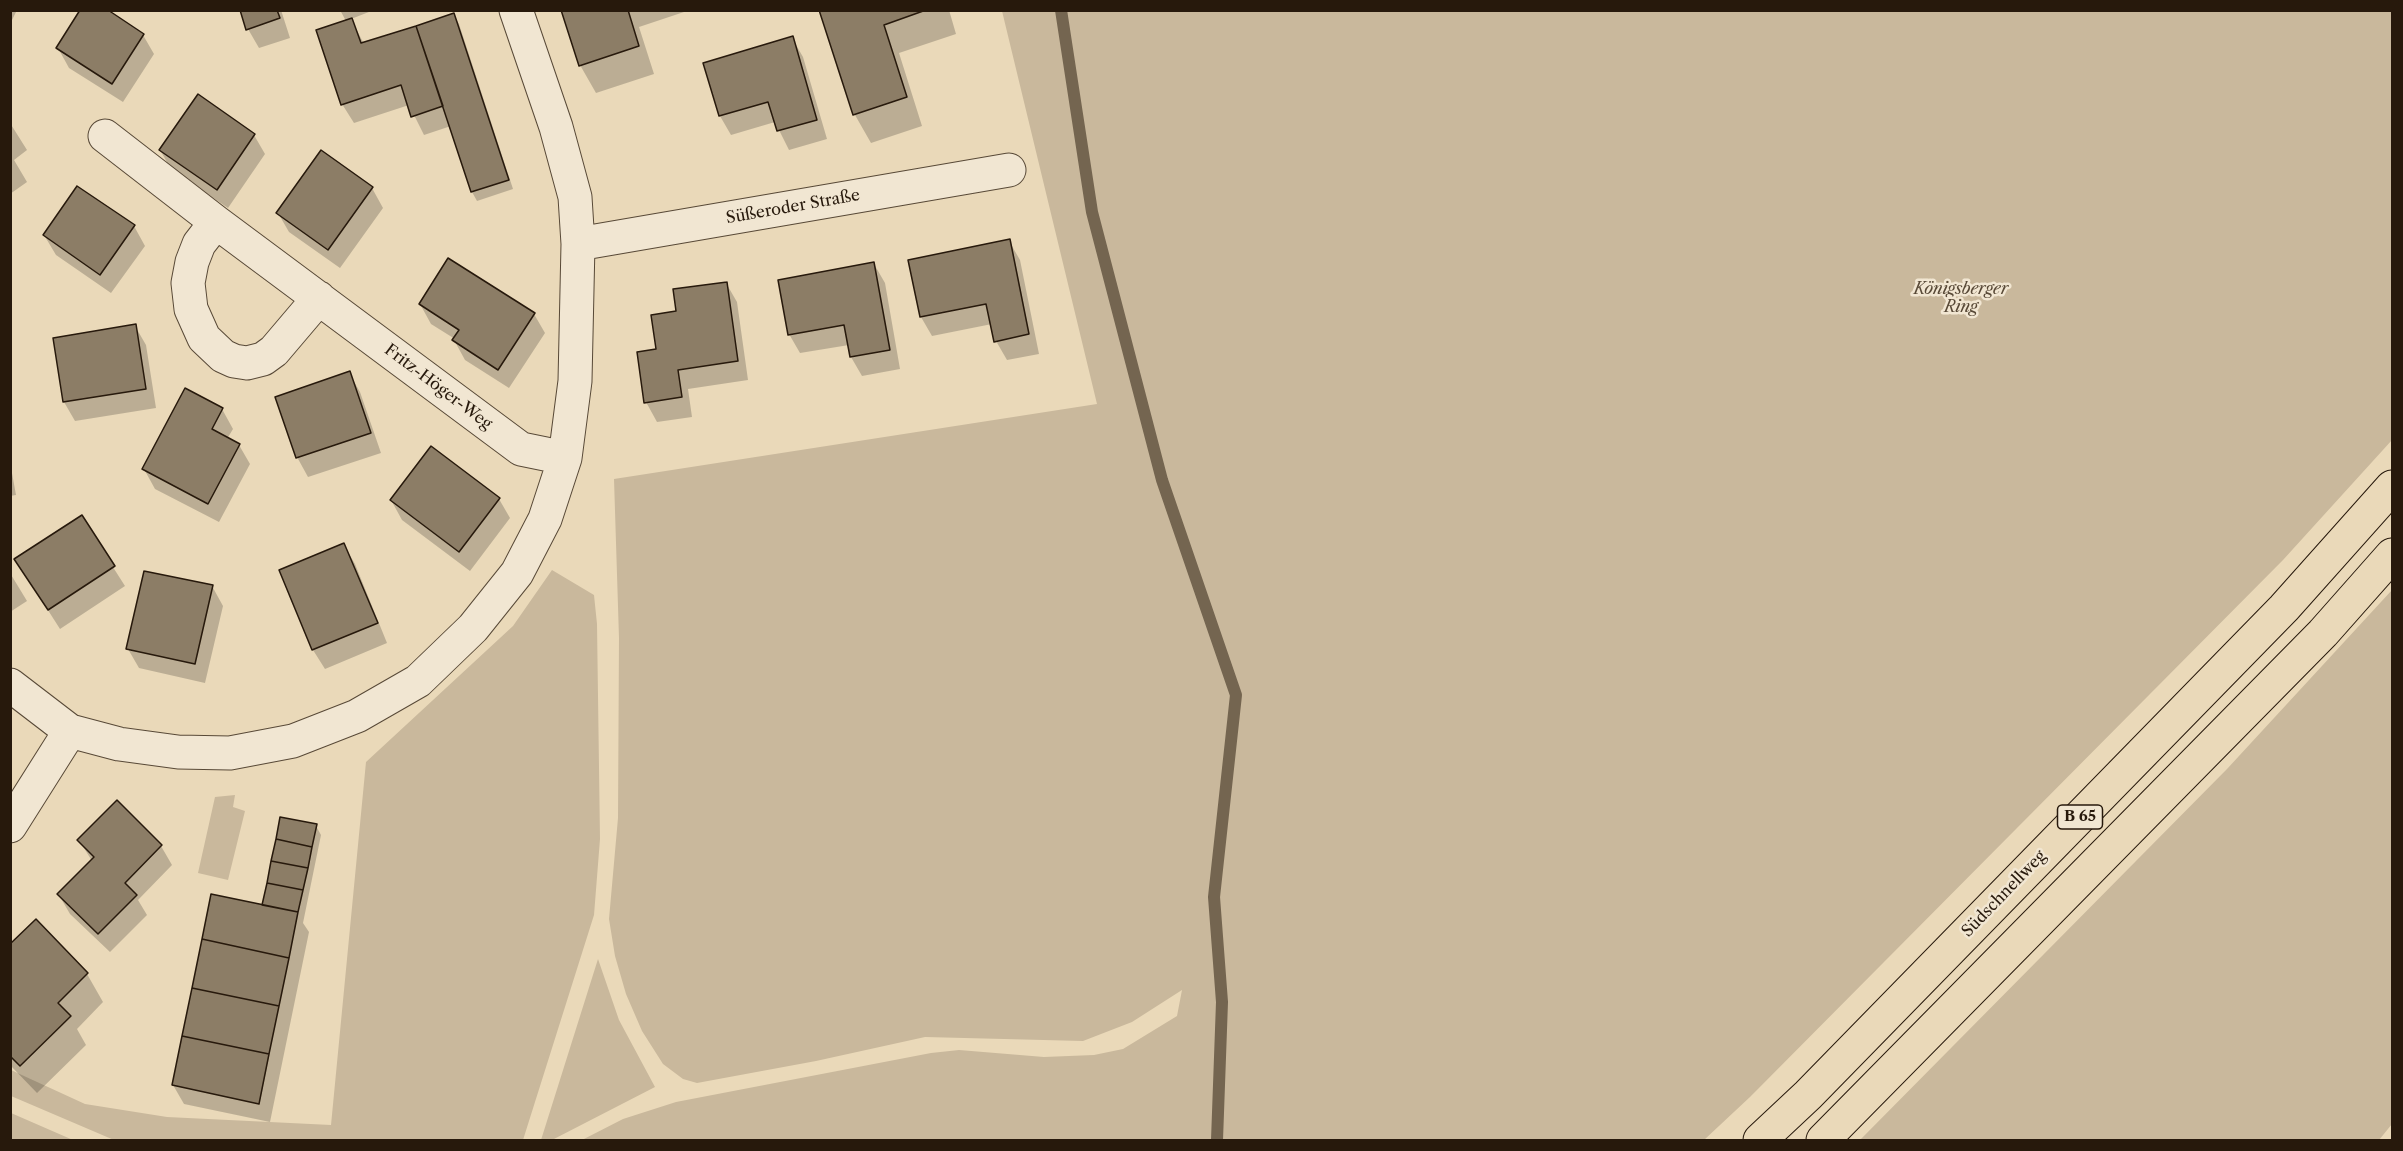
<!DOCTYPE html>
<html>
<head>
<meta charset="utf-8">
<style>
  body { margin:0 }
  #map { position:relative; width:2403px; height:1151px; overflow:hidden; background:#ead9b9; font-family:"Libre Caslon Text",serif }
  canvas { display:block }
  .frame { position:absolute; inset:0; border:12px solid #27190c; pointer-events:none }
</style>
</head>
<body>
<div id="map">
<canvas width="2403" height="1151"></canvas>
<div class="frame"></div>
</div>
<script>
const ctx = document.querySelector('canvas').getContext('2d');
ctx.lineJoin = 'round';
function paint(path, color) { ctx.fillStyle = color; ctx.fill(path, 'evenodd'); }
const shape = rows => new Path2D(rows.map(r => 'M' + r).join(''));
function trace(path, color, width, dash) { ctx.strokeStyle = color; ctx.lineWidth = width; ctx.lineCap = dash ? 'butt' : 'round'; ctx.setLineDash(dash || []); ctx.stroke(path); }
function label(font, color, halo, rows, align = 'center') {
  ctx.font = font + ' "Libre Caslon Text",serif'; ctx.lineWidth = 5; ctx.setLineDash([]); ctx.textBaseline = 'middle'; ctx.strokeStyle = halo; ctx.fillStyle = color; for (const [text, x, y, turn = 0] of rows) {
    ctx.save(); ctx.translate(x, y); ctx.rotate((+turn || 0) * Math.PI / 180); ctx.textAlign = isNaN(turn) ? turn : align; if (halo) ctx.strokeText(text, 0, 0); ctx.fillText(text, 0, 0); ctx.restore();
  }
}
paint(shape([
  [1002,11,2392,11,2392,440,2283,560,1750,1097,1704,1140,582,1140,623,1119,676,1102,931,1053,959,1050,1044,1057,1094,1055,1123,1049,1177,1016,1182,990,1132,1022,1083,1041,925,1037,816,1061,697,1083,683,1079,663,1064,642,1031,626,994,615,956,609,919,618,818,619,638,614,479,1097,404],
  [552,570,594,595,597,624,600,839,594,915,523,1140,114,1140,11,1096,11,1070,85,1104,167,1117,331,1125,366,762,513,626],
  [2392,590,2392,1124,2379,1140,1860,1140,2227,769],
  [235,795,233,807,245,811,228,880,198,873,215,797],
  [598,959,619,1020,655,1087,552,1140,541,1140],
  [11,1113,73,1140,11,1140]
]), '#c9b89c');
paint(shape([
  [10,10,17,10,10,24],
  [241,10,281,10,290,38,259,48,248,29],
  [340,10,374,10,351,19,364,44,454,15,459,24,513,189,477,201,472,192,451,126,424,135,409,105,354,123,342,104,346,21],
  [562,10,690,10,639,27,654,74,596,93,580,65],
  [820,10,949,10,956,34,899,53,922,126,871,143,855,115],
  [143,35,154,54,123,102,69,68,58,48],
  [792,38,803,57,827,139,789,150,775,122,731,135,720,116,705,64],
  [10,123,27,150,14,160,27,182,10,194],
  [254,135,265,154,228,208,171,169,160,150],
  [372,188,383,208,340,268,289,232,278,213],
  [134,226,145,246,111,293,56,255,44,235],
  [1009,241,1020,260,1039,354,1007,360,996,341,992,324,932,336,921,317],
  [874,264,885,283,900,369,862,376,851,357,849,345,800,353,789,334],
  [726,283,737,302,748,380,688,389,692,417,657,422,646,402,658,350],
  [420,304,534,314,545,333,509,388,465,360,454,340,455,339,431,324],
  [135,326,146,345,156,408,75,421,64,402],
  [349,373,360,392,381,453,308,477,297,457],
  [222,409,233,429,227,439,239,445,250,464,219,522,155,489,144,469],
  [10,462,16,495,10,496],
  [499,499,510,518,470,571,402,520,391,500],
  [81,517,125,586,60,629,16,560],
  [344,545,355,564,387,643,325,669,313,650,281,571],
  [10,573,27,601,10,612],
  [212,586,223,606,205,683,139,668,128,649],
  [117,802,161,846,172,865,138,900,147,915,110,952,70,914,59,895,92,861,79,840],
  [316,826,321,835,303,923,309,932,270,1122,184,1104,173,1085,264,906],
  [35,921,87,974,103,1002,77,1029,86,1045,37,1093,10,1065,10,946]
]), '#0003');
trace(shape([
  [1061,10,1092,212,1162,480,1236,695,1214,897,1222,1002,1217,1140]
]), '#746550', 12);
const building = shape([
  [80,10,108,10,144,34,112,84,56,48,80,10],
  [240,10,277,10,280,18,246,30,240,10],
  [561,10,628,10,639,46,579,66,561,10],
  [819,10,926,10,884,25,907,97,853,115,819,10],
  [454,13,509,180,471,192,416,26,454,13],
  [352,18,361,43,416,26,443,106,411,117,401,85,341,105,316,30,352,18],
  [793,36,817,120,777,131,768,102,719,116,703,63,793,36],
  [198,94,255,134,217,190,159,150,198,94],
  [321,150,373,187,328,250,276,213,321,150],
  [77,186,135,225,100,275,43,235,77,186],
  [1010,239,1029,334,994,342,986,304,920,317,908,260,1010,239],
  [448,258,535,313,498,370,452,340,459,330,419,304,448,258],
  [874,262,890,350,850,357,844,325,788,335,778,280,874,262],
  [727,282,738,361,678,370,682,397,644,403,637,352,656,349,651,315,676,311,673,289,727,282],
  [136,324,146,389,63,402,53,338,136,324],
  [350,371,371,433,296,458,275,397,350,371],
  [185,388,223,408,212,429,240,444,208,504,142,469,185,388],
  [431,446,500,498,459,552,390,500,431,446],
  [82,515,115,566,48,610,14,559,82,515],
  [344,543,378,623,312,650,279,570,344,543],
  [144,571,213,585,195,664,126,649,144,571],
  [117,800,162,845,125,883,137,895,98,934,57,894,94,857,77,840,117,800],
  [280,817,317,824,312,847,276,839,280,817],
  [276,839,312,847,308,868,271,861,276,839],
  [271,861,308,868,303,890,267,883,271,861],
  [267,883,303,890,298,912,262,905,267,883],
  [211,894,298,912,289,958,202,939,211,894],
  [36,919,88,973,58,1003,71,1016,20,1066,10,1056,10,944,36,919],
  [202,939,289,958,279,1006,192,988,202,939],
  [192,988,279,1006,269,1054,182,1036,192,988],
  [182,1036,269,1054,259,1104,172,1085,182,1036]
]);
paint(building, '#8c7d66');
trace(building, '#27190c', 1.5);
const street = shape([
  [105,136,216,222,521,449,565,458],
  [216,222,199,244,192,262,188,283,191,309,204,338,223,356,234,361,247,363,263,359,274,351,319,298],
  [578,244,1009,170],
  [10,685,70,731,119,744,178,752,230,753,293,741,357,716,418,681,473,628,517,573,545,519,565,458,575,381,578,244,575,197,556,127,516,10],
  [10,826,70,731]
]);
const highway = shape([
  [1760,1140,1808,1095,2284,608,2392,487],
  [1823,1140,2323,633,2392,555]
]);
trace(street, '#584937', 35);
trace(highway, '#27190c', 35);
trace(street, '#f1e6d2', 33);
trace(highway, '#ead9b9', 33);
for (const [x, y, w] of [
  [2080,817,45]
]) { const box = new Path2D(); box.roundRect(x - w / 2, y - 12, w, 24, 4.5); ctx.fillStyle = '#f1e6d2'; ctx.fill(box); trace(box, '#27190c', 1.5); }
label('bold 15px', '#27190c', null, [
  ["B 65",2080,817]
]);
label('16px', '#27190c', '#f1e6d2', [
  ["Süßeroder Straße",793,207,-10],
  ["Fritz-Höger-Weg",438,387,37],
  ["Südschnellweg",2004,894,-46]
]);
label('italic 16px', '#584937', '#f1e6d2', [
  ["Königsberger",1961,289],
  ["Ring",1961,307]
]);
</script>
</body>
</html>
